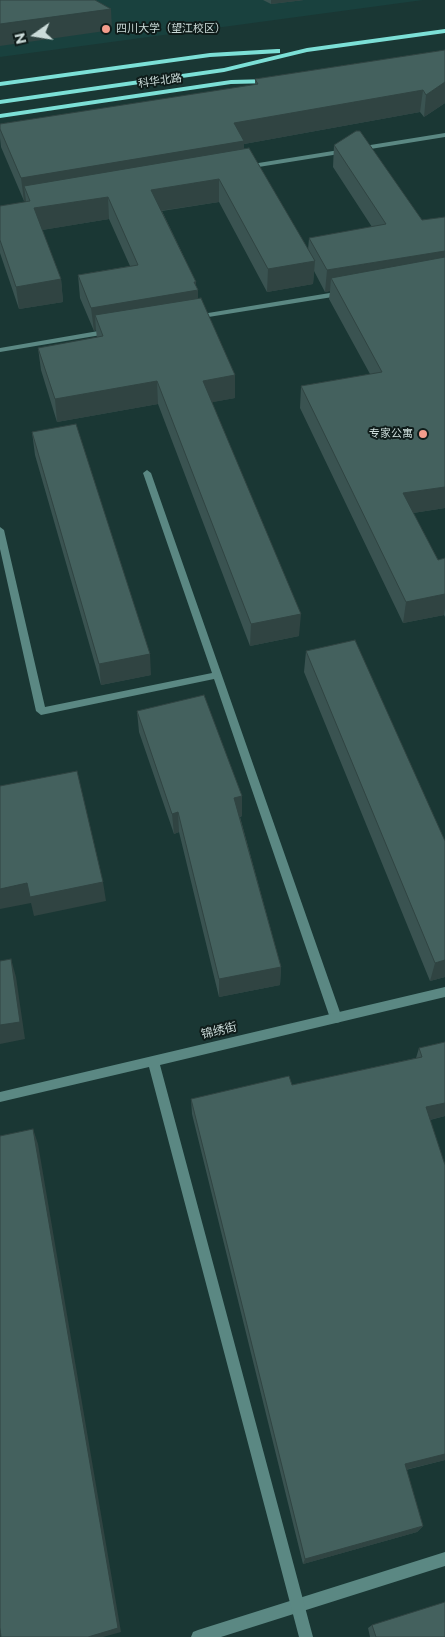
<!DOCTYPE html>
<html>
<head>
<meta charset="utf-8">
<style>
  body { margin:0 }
  #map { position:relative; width:445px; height:1637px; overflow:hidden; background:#1a3734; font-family:Montserrat,sans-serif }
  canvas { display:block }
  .north { position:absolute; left:10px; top:10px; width:50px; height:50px; -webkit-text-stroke:4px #0f1c1a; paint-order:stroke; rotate:257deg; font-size:14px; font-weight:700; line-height:20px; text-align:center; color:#cbdbd9 }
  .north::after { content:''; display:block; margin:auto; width:18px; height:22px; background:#cbdbd9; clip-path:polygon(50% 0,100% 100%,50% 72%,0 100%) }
</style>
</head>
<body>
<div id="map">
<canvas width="445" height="1637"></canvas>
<div class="north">N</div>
</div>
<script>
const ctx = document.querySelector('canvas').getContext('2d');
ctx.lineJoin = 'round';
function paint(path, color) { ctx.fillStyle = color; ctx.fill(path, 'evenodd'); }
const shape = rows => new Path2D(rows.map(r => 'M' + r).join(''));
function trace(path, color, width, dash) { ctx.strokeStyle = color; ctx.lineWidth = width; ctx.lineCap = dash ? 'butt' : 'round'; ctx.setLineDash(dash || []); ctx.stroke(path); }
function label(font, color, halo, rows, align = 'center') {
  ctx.font = font + ' Montserrat,"Noto Sans SC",sans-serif'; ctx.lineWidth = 4; ctx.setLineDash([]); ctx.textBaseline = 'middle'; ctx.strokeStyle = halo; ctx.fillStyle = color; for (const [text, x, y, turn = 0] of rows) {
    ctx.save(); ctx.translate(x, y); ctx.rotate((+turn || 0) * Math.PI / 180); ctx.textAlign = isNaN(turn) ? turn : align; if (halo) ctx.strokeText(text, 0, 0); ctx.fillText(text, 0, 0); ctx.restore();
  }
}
paint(shape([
  [0,0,423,0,0,57]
]), '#19413e');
paint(shape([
  [147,470,151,473,342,1018,340,1022,336,1023,332,1022,330,1018,214,679,41,715,36,711,0,549,0,527,4,530,45,707,212,673,143,473,147,470],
  [445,1552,445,1566,221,1637,191,1637,193,1632,198,1630,445,1552]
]), '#5b8883');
paint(shape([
  [445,133,445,137,246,169,243,167,246,165,445,133],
  [342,291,345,291,345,295,196,319,192,317,196,315,342,291],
  [110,329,114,331,113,333,0,352,0,348,110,329],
  [445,987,445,997,160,1065,313,1637,299,1637,149,1067,0,1102,0,1092,445,987]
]), '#5b8883');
paint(shape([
  [445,29,445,33,307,52,224,72,0,104,0,100,224,68,307,48,445,29],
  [277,49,280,49,280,53,210,57,0,86,0,82,210,53,277,49],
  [270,79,274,81,273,83,231,84,0,118,0,114,231,80,270,79]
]), '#7cdfd6');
paint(shape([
  [263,0,304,0,271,4],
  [445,50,445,103,424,117,420,112,244,144,244,149,308,250,309,238,372,227,333,167,334,145,422,220,445,217,445,508,413,513,438,560,445,558,445,617,444,615,403,623,300,408,301,386,370,374,329,299,330,291,325,292,314,271,313,284,267,292,219,202,162,211,196,282,196,286,198,290,198,298,235,375,235,398,212,402,299,636,250,646,158,404,57,422,41,370,38,348,97,338,96,330,94,331,80,298,78,275,130,266,109,219,42,230,61,279,63,302,19,309,0,253,0,206,26,202,26,201,24,201,1,147,0,138,0,124,255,85,255,79],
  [32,432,151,675,101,685,35,455],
  [306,651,445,841,445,977,430,981,304,672],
  [137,711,242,796,242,816,240,817,281,967,280,985,219,997,179,832,174,834,139,732],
  [445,1042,445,1116,430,1120,445,1460,406,1470,423,1526,417,1532,303,1564,192,1114,191,1099,292,1085,416,1058,419,1048],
  [372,1625,445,1637,370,1637,368,1628]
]), '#3a5351');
paint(shape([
  [271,0,304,0,271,4],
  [111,9,112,30,0,46,0,24],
  [445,82,445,103,424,117,426,95],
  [423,90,420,112,244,144,244,163,24,186,26,201,24,201,21,178,234,123],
  [219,179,219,202,152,212,151,190],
  [108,197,109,219,36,231,34,208],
  [445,251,445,270,331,278,330,291,325,292,327,270],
  [315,261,313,284,267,292,268,269],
  [61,279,63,302,19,309,16,287],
  [196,282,196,291,198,290,198,313,95,315,96,330,94,331,91,308],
  [235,375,235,398,203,404,203,381],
  [157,381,158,404,57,422,55,399],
  [445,487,445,508,400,515,403,493],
  [445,594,445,608,444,615,403,623,406,602],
  [301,614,299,636,250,646,251,624],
  [150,654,151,675,101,685,99,664],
  [242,796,242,816,234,818,234,798],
  [178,812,179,832,174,834,172,814],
  [103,882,106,901,34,916,31,903,0,909,0,889,27,883],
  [11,959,16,977,25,1039,0,1044,0,1025],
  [445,960,445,977,430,981,435,963],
  [281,967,280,985,219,997,219,979],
  [445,1103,445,1116,421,1122,426,1107],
  [33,1129,38,1144,121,1632,103,1637,88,1637],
  [445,1454,445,1460,400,1471,405,1464],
  [423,1526,417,1532,303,1564,305,1559]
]), '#304442');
const building = shape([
  [0,0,95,0,111,9,0,24,0,0],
  [445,50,445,82,426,95,423,90,234,123,244,141,21,178,0,129,0,124,258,84,255,79,445,50],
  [356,131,360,131,422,220,445,217,445,251,327,270,309,238,386,224,334,145,356,131],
  [249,148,315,261,268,269,219,179,151,190,196,282,194,282,198,290,91,308,78,275,138,265,108,197,34,208,61,279,16,287,0,240,0,206,30,201,24,186,249,148],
  [445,257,445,487,403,493,438,560,445,558,445,594,406,602,301,386,382,372,331,278,445,257],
  [201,298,235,375,203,381,301,614,251,624,157,381,55,399,38,348,103,336,95,315,201,298],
  [76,424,150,654,99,664,32,432,76,424],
  [355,640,445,841,445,960,435,963,306,651,355,640],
  [204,695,242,796,234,798,281,967,219,979,178,812,172,814,137,711,204,695],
  [77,771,103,882,30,897,27,883,0,889,0,786,77,771],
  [11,959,20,1022,0,1025,0,961,11,959],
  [445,1042,445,1103,426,1107,445,1165,445,1454,405,1464,423,1526,305,1559,191,1099,289,1076,292,1085,422,1057,419,1048,445,1042],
  [33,1129,118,1628,88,1637,1,1637,0,1628,0,1136,33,1129],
  [445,1602,445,1637,376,1637,372,1625,445,1602]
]);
paint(building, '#44615e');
trace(building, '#304442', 1);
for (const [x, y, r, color] of [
  [106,29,5,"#f49d8c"],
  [423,434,5,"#f49d8c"]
]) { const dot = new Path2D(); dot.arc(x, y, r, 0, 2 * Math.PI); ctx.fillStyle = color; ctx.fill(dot); trace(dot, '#0f1c1a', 2); }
label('11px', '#cbdbd9', '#0f1c1a', [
  ["四川大学（望江校区）",116,29],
  ["专家公寓",413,434,"right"]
], 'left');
label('11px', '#cbdbd9', '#0f1c1a', [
  ["科华北路",160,81,-8]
]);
label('12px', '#cbdbd9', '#0f1c1a', [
  ["锦绣街",219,1031,-13]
]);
</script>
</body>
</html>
